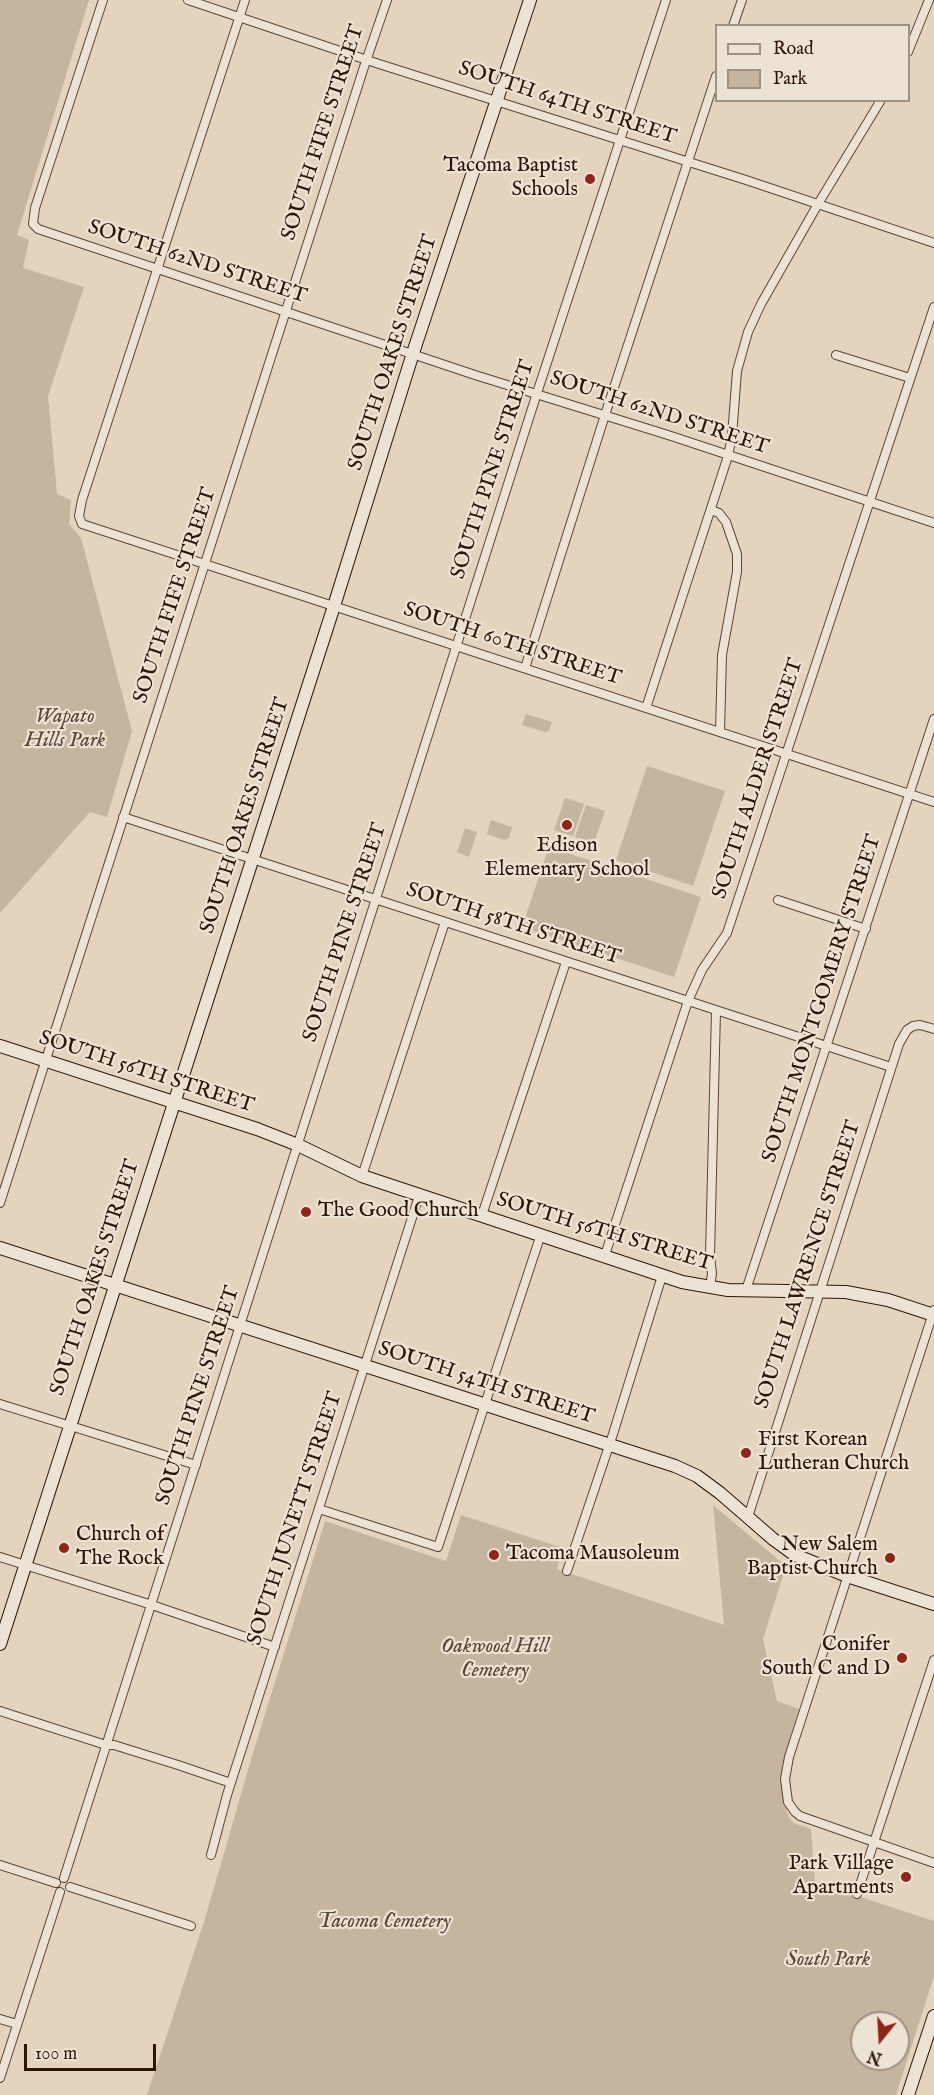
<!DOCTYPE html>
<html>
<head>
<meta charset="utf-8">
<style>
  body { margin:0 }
  #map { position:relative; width:934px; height:2095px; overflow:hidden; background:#e4d4bd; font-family:"IM FELL English",serif }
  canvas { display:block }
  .legend { position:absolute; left:715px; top:24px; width:195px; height:78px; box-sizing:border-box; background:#ede3d4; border:2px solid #a09182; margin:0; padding:8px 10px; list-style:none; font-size:18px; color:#2d1507 }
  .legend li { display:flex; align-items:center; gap:12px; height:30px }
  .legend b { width:30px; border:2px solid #a09182 }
  .north { position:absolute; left:850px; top:2011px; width:60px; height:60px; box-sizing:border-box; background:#ede3d4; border:2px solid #a09182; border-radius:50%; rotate:198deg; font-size:16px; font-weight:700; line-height:24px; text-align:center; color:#2d1507 }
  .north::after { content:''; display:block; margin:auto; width:21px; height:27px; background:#8f2418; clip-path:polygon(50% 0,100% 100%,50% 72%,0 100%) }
  .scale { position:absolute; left:24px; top:2044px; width:132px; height:27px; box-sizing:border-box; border:3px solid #2d1507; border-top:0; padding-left:8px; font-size:18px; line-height:21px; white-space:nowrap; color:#2d1507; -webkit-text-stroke:4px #ede3d4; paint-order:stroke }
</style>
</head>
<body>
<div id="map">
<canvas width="934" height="2095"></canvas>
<ul class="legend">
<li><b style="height:8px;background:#ede3d4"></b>Road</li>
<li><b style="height:16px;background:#c5b49e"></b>Park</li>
</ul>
<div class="north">N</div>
<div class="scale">100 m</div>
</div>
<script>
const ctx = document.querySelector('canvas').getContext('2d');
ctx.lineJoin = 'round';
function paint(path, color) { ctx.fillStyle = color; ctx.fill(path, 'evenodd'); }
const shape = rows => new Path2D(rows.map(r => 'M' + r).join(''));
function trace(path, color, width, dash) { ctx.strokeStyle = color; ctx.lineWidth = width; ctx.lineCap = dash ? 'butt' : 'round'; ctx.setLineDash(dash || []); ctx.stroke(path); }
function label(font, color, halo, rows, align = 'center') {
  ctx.font = font + ' "IM FELL English",serif'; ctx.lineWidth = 4.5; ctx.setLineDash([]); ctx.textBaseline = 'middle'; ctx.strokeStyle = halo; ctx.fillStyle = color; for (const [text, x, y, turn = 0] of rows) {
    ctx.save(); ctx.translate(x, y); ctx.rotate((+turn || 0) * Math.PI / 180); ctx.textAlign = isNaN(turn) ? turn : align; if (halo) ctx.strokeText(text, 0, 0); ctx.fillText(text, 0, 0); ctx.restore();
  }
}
paint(shape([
  [0,0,89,0,17,235,29,240,23,268,84,287,48,396,57,494,71,500,69,524,81,538,132,731,107,817,90,812,0,913],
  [526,714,552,722,549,731,545,732,522,725],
  [647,766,725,791,693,886,616,860],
  [565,798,584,804,573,836,554,830],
  [586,805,605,811,594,843,575,837],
  [491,820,512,827,509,838,504,840,487,834],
  [465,828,477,832,469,857,457,852],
  [549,847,701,897,674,977,522,927],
  [713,1505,786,1566,763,1639,777,1701,799,1709,782,1765,781,1782,783,1798,789,1818,794,1823,811,1829,815,1882,934,1921,934,1976,896,2095,147,2095,204,1922,253,1753,325,1521,446,1561,461,1515,563,1548,557,1569,724,1625],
  [862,2023,898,2023,898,2059,862,2059]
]), '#c5b49e');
const street = shape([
  [103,0,35,208,33,224,38,229,475,375,668,435,934,523],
  [188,0,379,64,746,180,934,243],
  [245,0,82,500,79,516,82,524,934,802],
  [733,26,742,0],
  [908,52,929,0],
  [836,355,910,378],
  [711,510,719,513,726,522,737,554,737,572,722,655,720,732],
  [525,668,605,415,716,76],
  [646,708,728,456,732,436,737,371,748,332,761,304,818,204,881,100],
  [123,817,891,1067],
  [778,900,866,929],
  [362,1176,445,922],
  [0,1203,364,67,387,0],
  [482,1215,566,962],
  [605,1255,688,1001,702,970,727,933,934,307],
  [710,1287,712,1274,710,1255,716,1011],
  [746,1290,934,719],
  [934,1310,789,1757,785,1779,788,1802,795,1812,800,1816,934,1863],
  [0,1404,196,1465],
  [319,1509,438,1547,541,1234],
  [748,1517,899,1044,907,1030,913,1026,920,1025,934,1029],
  [0,1557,152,1605,275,1647],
  [567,1571,613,1434,662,1276],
  [0,1711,106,1745,114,1745,178,1765,231,1783],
  [211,1855,227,1795,419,1196],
  [0,1865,56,1883],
  [64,1878,537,393,666,0],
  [70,1887,191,1926],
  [857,1894,934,1660],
  [0,2019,17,2024],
  [0,2078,60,1892]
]);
const secondary = shape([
  [0,1046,257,1129,298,1145,362,1176,682,1282,728,1290,846,1292,888,1300,934,1315],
  [0,1248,675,1466,697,1476,720,1493,773,1539,795,1555,847,1576,934,1604],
  [0,1644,334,606,413,353,530,0],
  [908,2095,934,2016]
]);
trace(street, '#5b4534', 10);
trace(secondary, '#2d1507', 14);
trace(street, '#ede3d4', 8);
trace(secondary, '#ede3d4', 12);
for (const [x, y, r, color] of [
  [590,179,6,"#8f2418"],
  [567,825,6,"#8f2418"],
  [306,1212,6,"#8f2418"],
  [746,1453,6,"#8f2418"],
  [64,1548,6,"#8f2418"],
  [494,1555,6,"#8f2418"],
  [890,1558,6,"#8f2418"],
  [902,1658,6,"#8f2418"],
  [906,1877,6,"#8f2418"]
]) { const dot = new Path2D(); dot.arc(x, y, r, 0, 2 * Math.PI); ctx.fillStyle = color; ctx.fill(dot); trace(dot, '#ede3d4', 2); }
label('21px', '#2d1507', '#ede3d4', [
  ["SOUTH 64TH STREET",567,104,18],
  ["SOUTH FIFE STREET",324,133,-72],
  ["SOUTH 62ND STREET",197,263,18],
  ["SOUTH OAKES STREET",394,353,-72],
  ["SOUTH 62ND STREET",659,414,18],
  ["SOUTH PINE STREET",494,470,-72],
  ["SOUTH FIFE STREET",176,596,-72],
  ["SOUTH 60TH STREET",512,645,18],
  ["SOUTH ALDER STREET",759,779,-72],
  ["SOUTH OAKES STREET",246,816,-72],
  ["SOUTH 58TH STREET",513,925,18],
  ["SOUTH PINE STREET",346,933,-72],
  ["SOUTH MONTGOMERY STREET",823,999,-72],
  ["SOUTH 56TH STREET",146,1073,18],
  ["SOUTH 56TH STREET",604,1233,17],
  ["SOUTH LAWRENCE STREET",809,1265,-72],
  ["SOUTH OAKES STREET",96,1278,-72],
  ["SOUTH 54TH STREET",486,1384,18],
  ["SOUTH PINE STREET",199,1396,-72],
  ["SOUTH JUNETT STREET",296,1519,-72]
]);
label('21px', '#2d1507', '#ede3d4', [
  ["Tacoma Baptist",578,167],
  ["Schools",578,191],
  ["Edison",567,847,"center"],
  ["Elementary School",567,871,"center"],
  ["The Good Church",318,1212,"left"],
  ["First Korean",758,1441,"left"],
  ["Lutheran Church",758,1465,"left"],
  ["Church of",76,1536,"left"],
  ["The Rock",76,1560,"left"],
  ["New Salem",878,1546],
  ["Baptist Church",878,1570],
  ["Tacoma Mausoleum",506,1555,"left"],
  ["Conifer",890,1646],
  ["South C and D",890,1670],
  ["Park Village",894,1865],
  ["Apartments",894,1889]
], 'right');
label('italic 21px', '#5b4534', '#ede3d4', [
  ["Wapato",65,718],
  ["Hills Park",65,742],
  ["Oakwood Hill",495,1648],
  ["Cemetery",495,1672],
  ["Tacoma Cemetery",384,1923],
  ["South Park",828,1961]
]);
</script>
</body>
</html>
